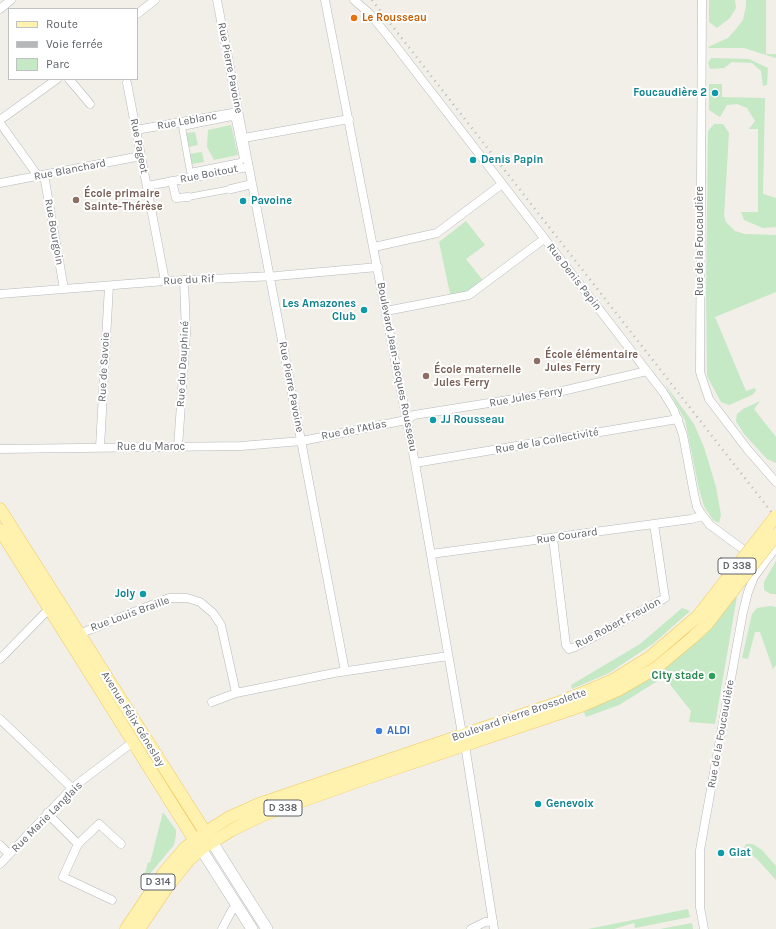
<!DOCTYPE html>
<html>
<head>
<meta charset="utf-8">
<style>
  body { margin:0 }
  #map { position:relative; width:776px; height:929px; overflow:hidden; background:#f1efe8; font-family:Karla,sans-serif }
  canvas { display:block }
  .legend { position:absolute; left:8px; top:8px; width:130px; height:72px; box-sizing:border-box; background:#fff; border:1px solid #bfc1c3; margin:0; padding:5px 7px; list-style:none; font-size:12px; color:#5f6368 }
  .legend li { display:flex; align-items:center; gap:8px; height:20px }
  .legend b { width:20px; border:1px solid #bfc1c3 }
</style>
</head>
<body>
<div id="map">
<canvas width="776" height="929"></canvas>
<ul class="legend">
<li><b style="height:5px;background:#fff2af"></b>Route</li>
<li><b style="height:5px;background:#b6b7b8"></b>Voie ferrée</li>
<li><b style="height:11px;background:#c5e8c5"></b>Parc</li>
</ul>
</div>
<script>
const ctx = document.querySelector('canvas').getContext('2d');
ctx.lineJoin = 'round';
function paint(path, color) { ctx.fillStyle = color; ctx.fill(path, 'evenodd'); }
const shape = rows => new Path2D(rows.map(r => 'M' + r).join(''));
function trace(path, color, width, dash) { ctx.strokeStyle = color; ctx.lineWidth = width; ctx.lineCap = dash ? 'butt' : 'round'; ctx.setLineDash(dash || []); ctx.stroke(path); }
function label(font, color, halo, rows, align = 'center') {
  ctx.font = font + ' Karla,sans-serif'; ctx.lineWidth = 4; ctx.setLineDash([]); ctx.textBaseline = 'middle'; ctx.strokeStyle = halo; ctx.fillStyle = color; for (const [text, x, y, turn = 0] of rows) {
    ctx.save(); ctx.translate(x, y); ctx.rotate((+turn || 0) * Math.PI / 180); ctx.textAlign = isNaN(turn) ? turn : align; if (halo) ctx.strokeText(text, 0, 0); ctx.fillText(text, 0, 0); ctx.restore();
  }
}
paint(shape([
  [709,0,735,0,736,8,730,18,717,28,709,22],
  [746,0,766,0,766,54,776,54,776,58,744,48,709,48,708,47,728,38,736,29,743,20,746,6],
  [711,58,749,59,768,68,767,85,763,86,761,71,752,63,732,62,724,68,710,69,708,63],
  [709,84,722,84,722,97,765,98,763,194,776,198,776,227,763,228,744,220,741,212,758,212,758,129,749,129,755,121,747,108,737,104,727,105,720,117,709,110],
  [714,124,723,124,729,133,724,216,726,222,735,231,745,234,776,235,776,292,715,317,746,391,755,388,756,391,752,395,729,405,721,402,707,376,706,294,708,131],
  [231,125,238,155,214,160,207,147,208,130],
  [195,132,198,145,189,147,186,133],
  [202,152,204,162,192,164,189,154],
  [466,221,485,245,466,259,485,283,469,295,451,298,439,242],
  [665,384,694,424,704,447,716,487,721,515,719,523,713,520,704,506,699,489,685,420],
  [760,401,754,409,776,437,776,463,767,459,744,434,736,421,737,414,743,409],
  [776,561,776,594,771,594,764,590,764,582],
  [737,596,715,724,689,722,691,711,664,677,619,705,586,717,584,712,629,690,713,624],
  [770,606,776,607,776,665,773,669,760,632,755,632,748,659,742,658,752,614,757,608],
  [682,608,690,611,654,643,609,673,572,689,571,685,640,644],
  [163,812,176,830,176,835,174,845,143,882,148,862,150,863],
  [746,844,753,844,762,850,776,866,776,880,756,858,743,850],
  [688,909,690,917,635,928,634,923,614,929,588,929],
  [692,923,693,929,660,929]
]), '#c5e8c5');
const pedestrian = shape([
  [232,117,235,120,243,159,240,162,190,172,182,127,232,117],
  [188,197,231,189]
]);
const minor = shape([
  [217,0,345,671],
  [325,0,415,463,462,734],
  [354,0,369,13,388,36,663,392,674,410,683,435,694,494,697,507,703,516,710,525,763,564],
  [702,0,700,372,709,399,748,450,776,482],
  [0,9,11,0],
  [137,14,155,0],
  [69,79,90,104],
  [127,83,165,281],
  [0,120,57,79],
  [0,123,38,176],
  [136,130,238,112],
  [244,138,349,119],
  [44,175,64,289],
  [172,181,176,198,188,197],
  [0,183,141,156],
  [147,186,248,167],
  [231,189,252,184],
  [374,247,437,233,502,184],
  [0,294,165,281,276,276,378,267],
  [386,311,469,295,544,239],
  [100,447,109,286],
  [178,447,186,333,184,280],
  [0,449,241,446,302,441,406,420,414,415,558,392,647,371],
  [415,463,678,419],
  [553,538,566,645,569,649,575,647,665,598,654,524],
  [431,554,691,519,703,516],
  [79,634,169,598,187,598,200,602,213,613,221,625,236,693],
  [0,659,47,611,54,606],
  [212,702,236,693,334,673,448,656],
  [0,719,72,788],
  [465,745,494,929],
  [47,813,78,844],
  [0,845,9,854],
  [0,864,72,788,133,742],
  [112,900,63,877,78,844,99,824,121,844],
  [222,929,232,910,237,906],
  [471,929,485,922,493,921],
  [704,929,700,907,700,850,743,612,748,592,754,577,776,547]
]);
const secondary = shape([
  [212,842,267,929],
  [201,849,252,929]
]);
const primary = shape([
  [0,509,209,838],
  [0,530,199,847],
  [126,929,163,874,185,848,206,832,228,818,259,804,560,702,592,689,613,680,650,657,698,616],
  [139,929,168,886,189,860,201,849,232,830,263,815,358,781,581,706,618,690,656,668,692,638,707,624]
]);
trace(pedestrian, '#b5b8bc', 7);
trace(minor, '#b5b8bc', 9);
trace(secondary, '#b6babf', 12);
trace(primary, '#f2c960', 13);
trace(pedestrian, '#fff', 6);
trace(minor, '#fff', 8);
trace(secondary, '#fff', 11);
trace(primary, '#fff2af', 12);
trace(shape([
  [372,0,776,518]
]), '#b6b7b8', 2.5, [1, 5]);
const primaryBridge = shape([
  [698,616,776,516],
  [707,624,776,535]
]);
trace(primaryBridge, '#f2c960', 13, []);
trace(primaryBridge, '#fff2af', 12);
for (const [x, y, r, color] of [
  [354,18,4,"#e8710a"],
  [715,93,4,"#0f9aa8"],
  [473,160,4,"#0f9aa8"],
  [76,200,4,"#8d6e63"],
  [243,201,4,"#0f9aa8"],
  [364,310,4,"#0f9aa8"],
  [537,361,4,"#8d6e63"],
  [426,376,4,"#8d6e63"],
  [433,420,4,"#0f9aa8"],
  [143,594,4,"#0f9aa8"],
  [712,676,4,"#2e9e5b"],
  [379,731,4,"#3f7fe0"],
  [538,804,4,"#0f9aa8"],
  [721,853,4,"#0f9aa8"]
]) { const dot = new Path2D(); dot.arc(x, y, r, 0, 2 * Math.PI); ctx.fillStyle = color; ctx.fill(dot); trace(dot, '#fff', 1.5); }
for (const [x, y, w] of [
  [737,566,38],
  [283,808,38],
  [158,882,34]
]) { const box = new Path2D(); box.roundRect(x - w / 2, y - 8, w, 16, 3); ctx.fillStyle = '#fff'; ctx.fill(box); trace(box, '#5f6368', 1); }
label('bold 10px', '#5f6368', null, [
  ["D 338",737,566],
  ["D 338",283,808],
  ["D 314",158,882]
]);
label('bold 11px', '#c56008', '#fff', [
  ["Le Rousseau",362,18]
], 'left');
label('11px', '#5f6368', '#fff', [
  ["Rue Pierre Pavoine",230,68,79],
  ["Rue Leblanc",187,121,-10],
  ["Rue Pageot",139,146,79],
  ["Rue Blanchard",70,170,-11],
  ["Rue Boitout",209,174,-11],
  ["Rue Bourgoin",54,232,80],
  ["Rue de la Foucaudière",700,241,-90],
  ["Rue Denis Papin",574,277,52],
  ["Rue du Rif",189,280,-3],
  ["Rue du Dauphiné",183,364,-87],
  ["Rue de Savoie",104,367,-87],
  ["Boulevard Jean-Jacques Rousseau",397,367,79],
  ["Rue Pierre Pavoine",291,387,79],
  ["Rue Jules Ferry",526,397,-10],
  ["Rue de l'Atlas",354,430,-11],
  ["Rue de la Collectivité",547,441,-10],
  ["Rue du Maroc",151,447],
  ["Rue Courard",567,536,-8],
  ["Rue Louis Braille",130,614,-20],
  ["Rue Robert Freulon",618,623,-28],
  ["Boulevard Pierre Brossolette",519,715,-19],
  ["Avenue Félix Géneslay",133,719,58],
  ["Rue de la Foucaudière",721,734,-80],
  ["Rue Marie Langlais",47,817,-45]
]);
label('bold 11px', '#0d838f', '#fff', [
  ["Foucaudière 2",707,93,"right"],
  ["Denis Papin",481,160],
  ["Pavoine",251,201],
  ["Les Amazones",356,304,"right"],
  ["Club",356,317,"right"],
  ["JJ Rousseau",441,420],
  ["Joly",135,594,"right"],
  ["Genevoix",546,804],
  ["Giat",729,853]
], 'left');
label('bold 11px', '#785e54', '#fff', [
  ["École primaire",84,194],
  ["Sainte-Thérèse",84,207],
  ["École élémentaire",545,355],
  ["Jules Ferry",545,368],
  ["École maternelle",434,370],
  ["Jules Ferry",434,383]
], 'left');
label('bold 11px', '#27864d', '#fff', [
  ["City stade",704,676]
], 'right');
label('bold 11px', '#366cbe', '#fff', [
  ["ALDI",387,731]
], 'left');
</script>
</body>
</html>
